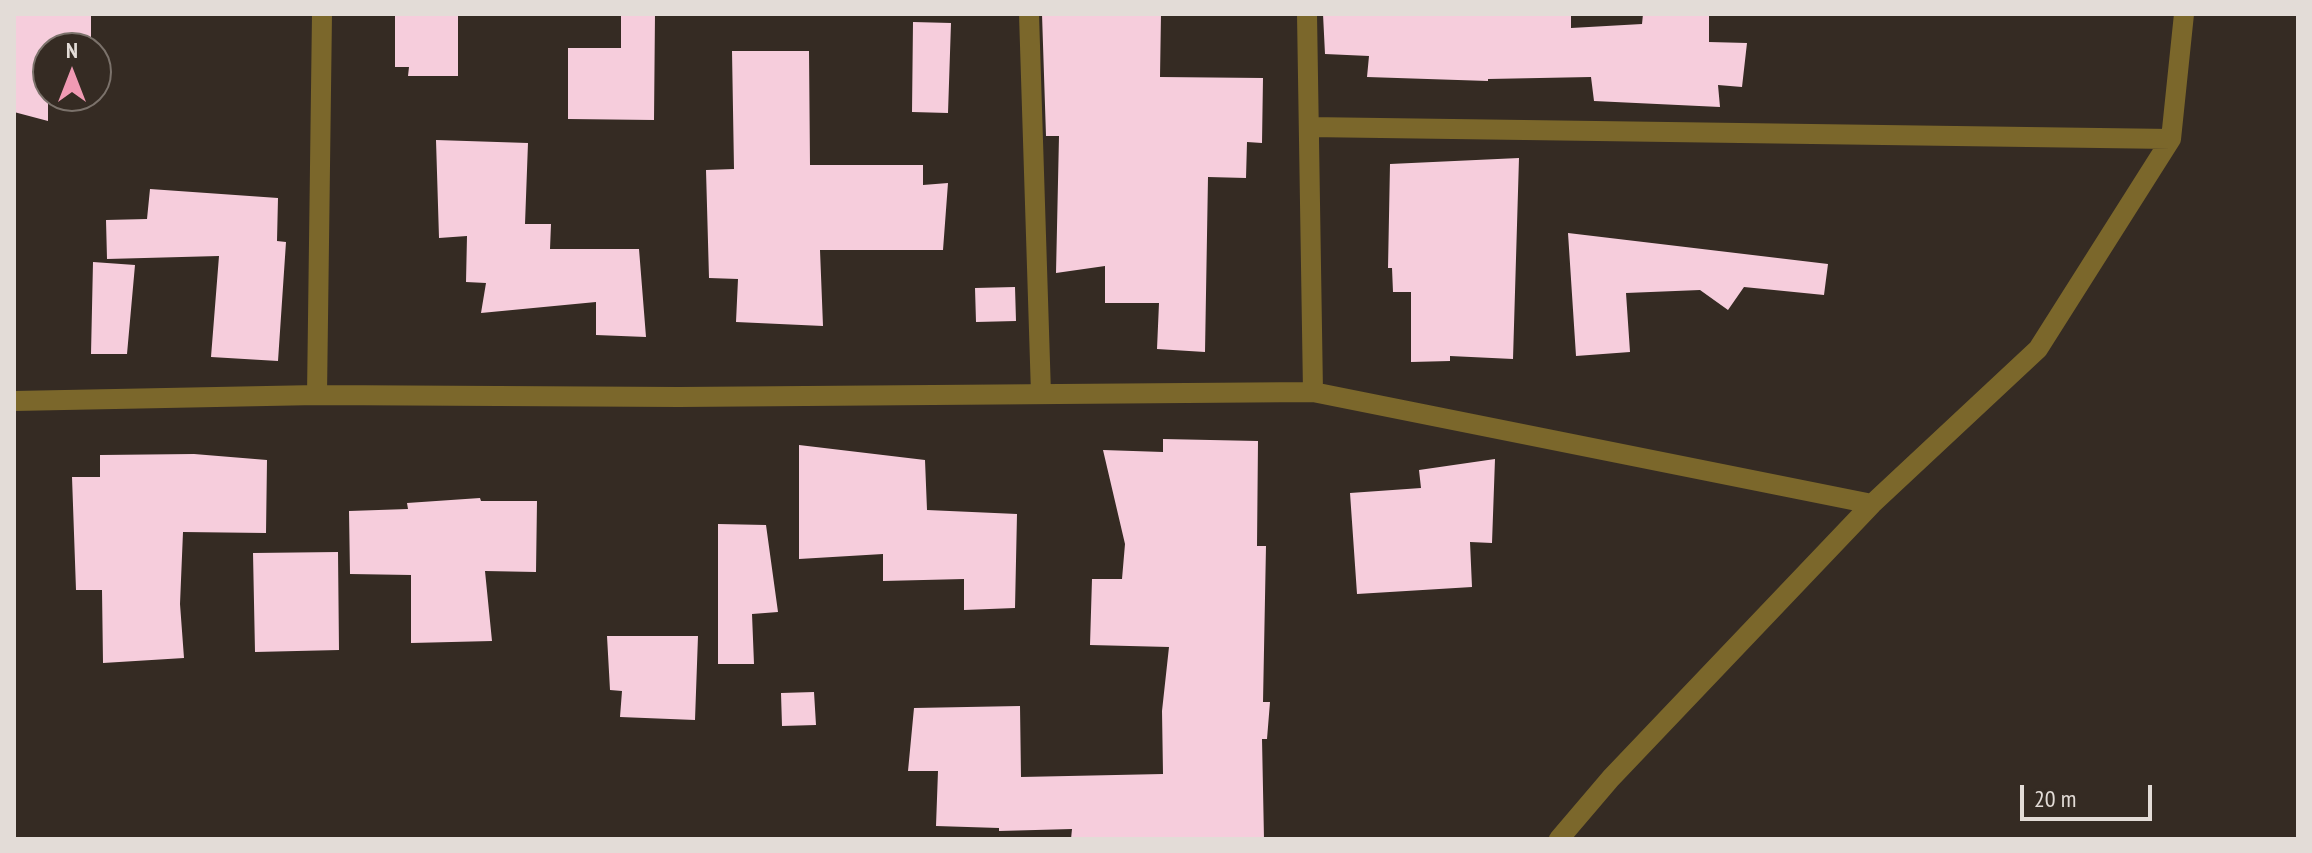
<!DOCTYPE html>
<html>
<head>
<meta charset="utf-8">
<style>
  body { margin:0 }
  #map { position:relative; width:2312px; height:853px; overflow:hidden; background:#352b23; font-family:"PT Sans Narrow",sans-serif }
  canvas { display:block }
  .frame { position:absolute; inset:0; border:16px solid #e3dcd7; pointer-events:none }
  .north { position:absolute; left:32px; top:32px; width:80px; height:80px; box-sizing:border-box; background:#352b23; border:2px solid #7b726b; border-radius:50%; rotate:0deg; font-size:22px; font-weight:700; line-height:32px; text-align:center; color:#e3dcd7 }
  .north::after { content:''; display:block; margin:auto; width:28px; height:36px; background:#f19ab4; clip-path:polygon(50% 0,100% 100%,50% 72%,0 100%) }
  .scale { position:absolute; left:2020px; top:785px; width:132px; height:36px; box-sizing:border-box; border:4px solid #e3dcd7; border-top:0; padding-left:10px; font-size:24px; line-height:28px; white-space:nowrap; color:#e3dcd7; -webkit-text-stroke:6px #352b23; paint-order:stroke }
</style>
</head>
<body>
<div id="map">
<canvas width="2312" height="853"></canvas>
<div class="frame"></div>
<div class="north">N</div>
<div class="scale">20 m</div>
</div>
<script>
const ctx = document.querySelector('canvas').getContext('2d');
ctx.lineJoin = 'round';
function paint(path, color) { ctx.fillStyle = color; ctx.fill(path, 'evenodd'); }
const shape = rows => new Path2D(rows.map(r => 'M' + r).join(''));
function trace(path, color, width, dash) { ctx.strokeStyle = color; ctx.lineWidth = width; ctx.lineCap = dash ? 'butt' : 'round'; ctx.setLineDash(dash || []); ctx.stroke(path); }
paint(shape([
  [14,14,91,14,91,48,48,48,48,121,14,112],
  [395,14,458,14,458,76,408,76,409,67,395,67],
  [621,14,655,14,654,120,568,119,568,48,621,48],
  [1042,14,1161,14,1160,77,1263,78,1262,143,1247,142,1246,178,1208,177,1205,352,1157,349,1159,303,1105,303,1105,266,1056,273,1059,136,1046,136],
  [1323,14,1571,14,1571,28,1642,24,1643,14,1709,14,1709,42,1747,43,1742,87,1718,85,1720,107,1594,101,1591,77,1488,79,1488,81,1367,77,1369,56,1325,54],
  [913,22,951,23,948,113,912,112],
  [732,51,809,51,810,165,923,165,923,185,948,183,943,250,820,250,823,326,736,322,738,279,709,278,706,170,734,169],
  [436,140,528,143,525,224,551,224,550,249,639,249,646,337,596,335,596,302,481,313,486,283,466,282,467,236,439,238],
  [1519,158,1513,359,1450,356,1450,361,1411,362,1411,292,1393,292,1392,268,1388,268,1390,164],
  [150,189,278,198,277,241,286,242,278,361,211,357,219,256,107,259,106,220,147,219],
  [1568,233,1828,264,1824,295,1744,287,1728,310,1700,290,1626,293,1630,352,1576,356],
  [93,262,135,265,127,354,91,354],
  [1015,287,1016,321,976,322,975,288],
  [1163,439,1258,441,1257,546,1266,546,1263,702,1270,702,1267,739,1262,739,1264,839,1071,839,1072,829,999,831,999,828,936,826,938,771,908,771,914,708,1020,706,1021,777,1163,774,1162,711,1169,647,1090,645,1092,579,1122,579,1125,544,1103,450,1163,452],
  [799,445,925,460,927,510,1017,514,1015,608,964,610,964,579,883,581,883,554,799,559],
  [194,454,267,460,266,533,183,532,180,604,184,658,103,663,102,590,76,590,72,477,100,477,100,455],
  [1495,459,1492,543,1470,542,1472,587,1357,594,1350,493,1421,488,1419,470],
  [480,498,481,501,537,501,536,572,485,571,492,641,411,643,411,575,350,574,349,511,408,509,407,503],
  [718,524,766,525,778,612,752,614,754,664,718,664],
  [338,552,339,650,255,652,253,553],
  [607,636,698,636,695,720,620,717,622,691,610,690],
  [814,692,816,725,782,726,781,693]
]), '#f6cddc');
trace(shape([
  [1029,14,1041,394],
  [1307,14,1313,392],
  [1309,127,2171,139],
  [317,395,322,14],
  [14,401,317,395,679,397,1313,392,1872,504],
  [1559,839,1611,778,1872,504,2038,349,2171,139,2184,14]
]), '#7b672b', 20);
</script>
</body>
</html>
